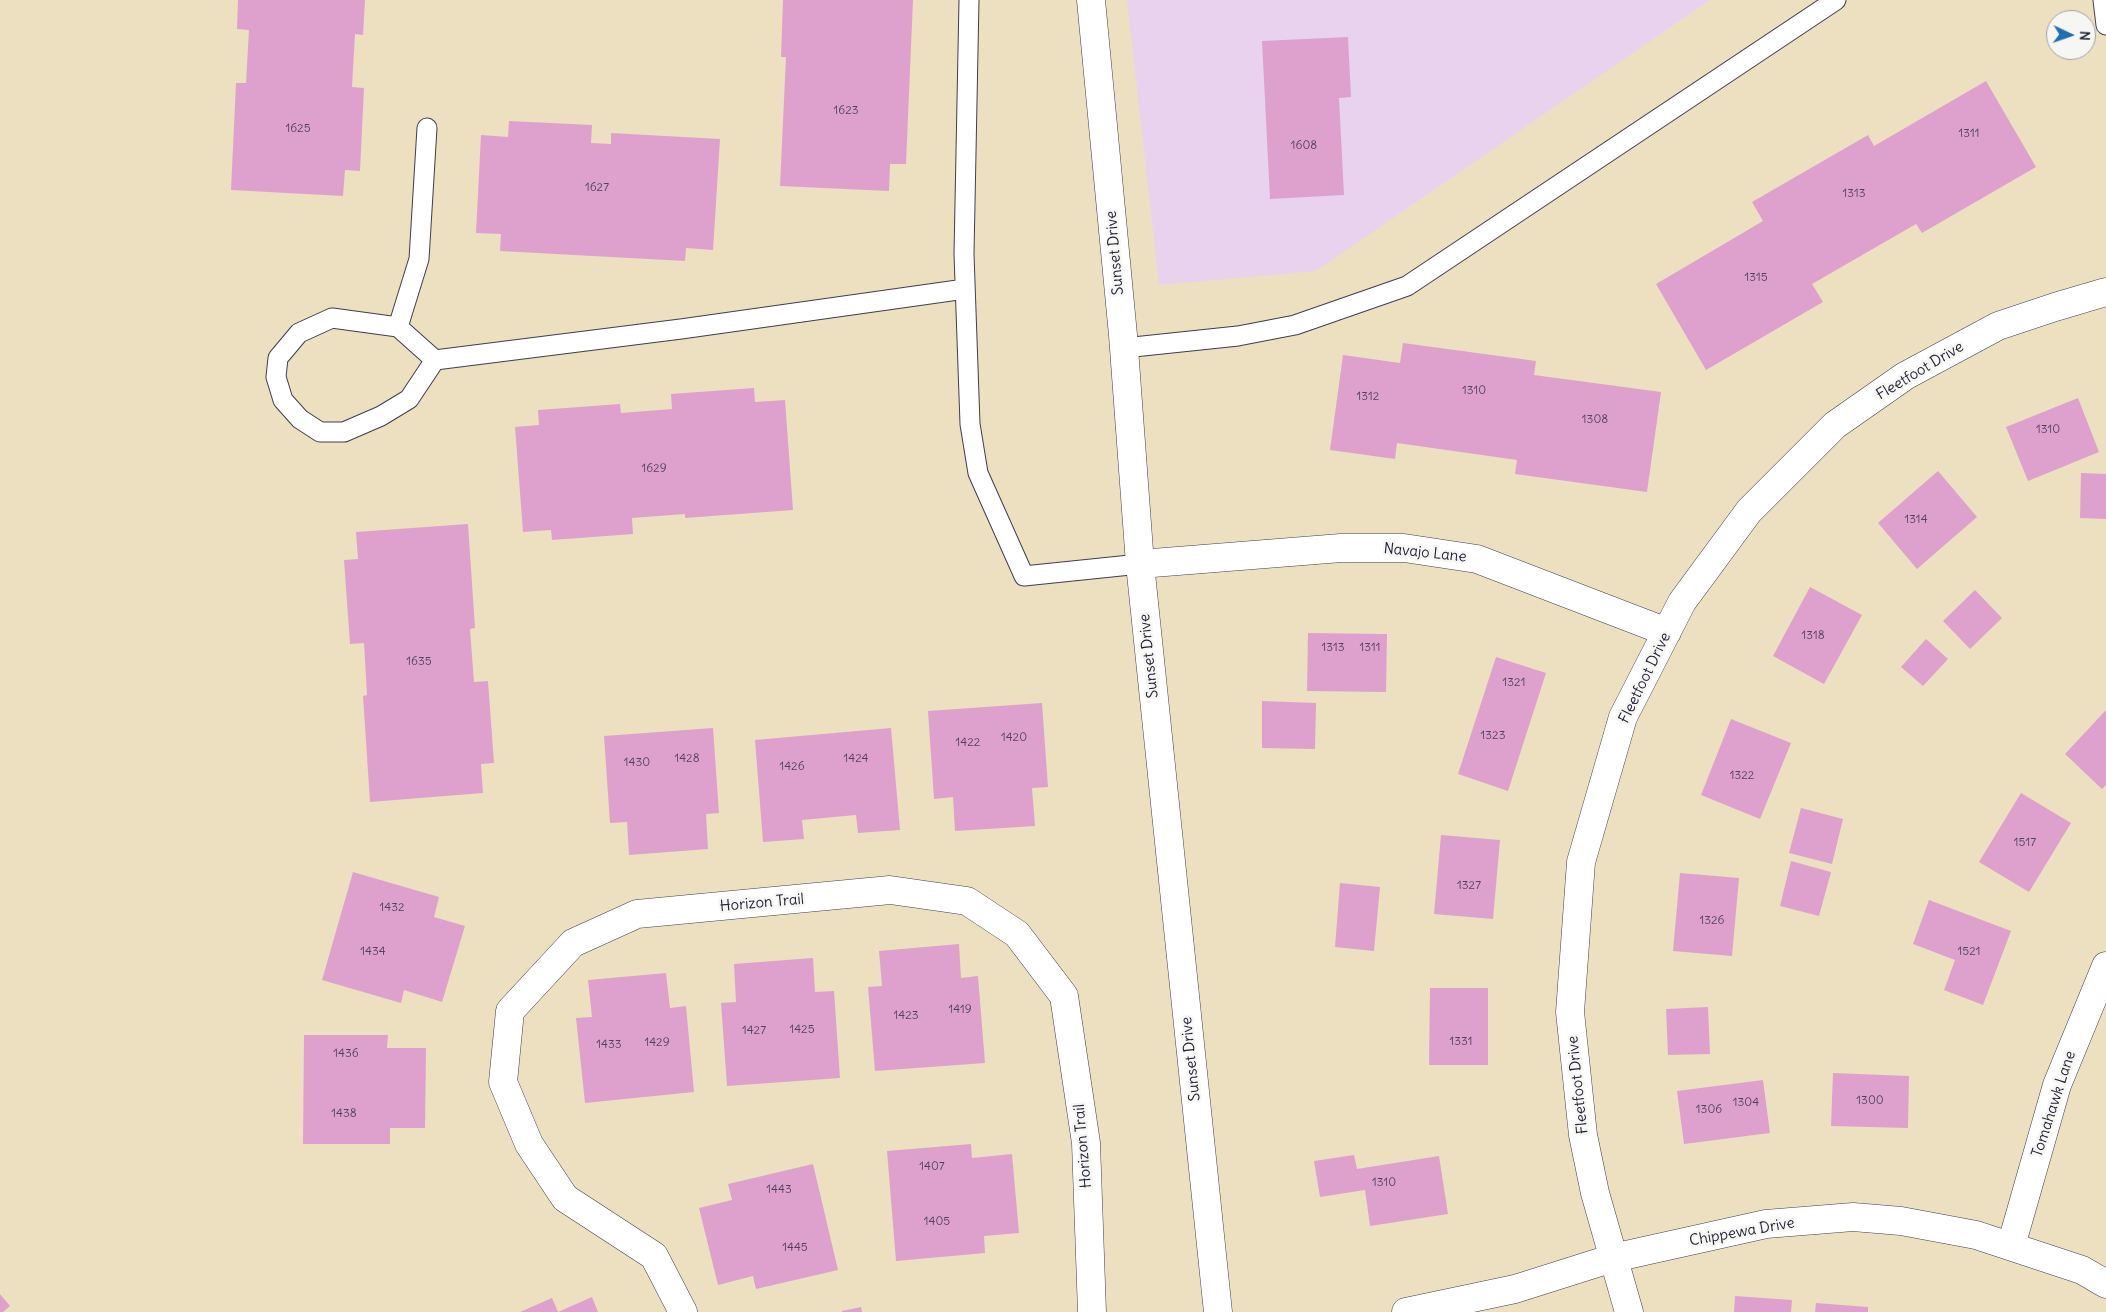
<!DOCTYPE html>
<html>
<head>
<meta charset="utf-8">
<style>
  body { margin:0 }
  #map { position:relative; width:2106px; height:1312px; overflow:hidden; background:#ece0c0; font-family:Delius,sans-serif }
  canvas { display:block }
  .north { position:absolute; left:2046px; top:10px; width:50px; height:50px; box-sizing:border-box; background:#f6f6f2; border:1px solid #a1a1a9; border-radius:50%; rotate:93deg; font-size:14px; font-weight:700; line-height:20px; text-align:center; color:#22223b }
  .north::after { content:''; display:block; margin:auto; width:18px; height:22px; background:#1f6fb2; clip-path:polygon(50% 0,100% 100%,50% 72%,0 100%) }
</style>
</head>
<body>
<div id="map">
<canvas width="2106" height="1312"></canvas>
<div class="north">N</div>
</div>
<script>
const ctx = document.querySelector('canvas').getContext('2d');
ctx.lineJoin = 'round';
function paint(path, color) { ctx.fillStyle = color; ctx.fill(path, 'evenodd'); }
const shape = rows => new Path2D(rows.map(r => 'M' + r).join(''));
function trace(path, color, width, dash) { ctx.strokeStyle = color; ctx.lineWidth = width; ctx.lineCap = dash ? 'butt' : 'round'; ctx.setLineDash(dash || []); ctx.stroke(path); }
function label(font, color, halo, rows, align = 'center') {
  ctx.font = font + ' Delius,sans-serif'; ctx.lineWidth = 5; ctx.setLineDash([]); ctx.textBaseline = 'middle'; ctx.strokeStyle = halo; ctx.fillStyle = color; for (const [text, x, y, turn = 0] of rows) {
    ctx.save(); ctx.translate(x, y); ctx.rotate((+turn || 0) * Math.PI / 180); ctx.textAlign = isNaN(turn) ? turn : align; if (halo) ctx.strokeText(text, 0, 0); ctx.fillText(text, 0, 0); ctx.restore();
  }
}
paint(shape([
  [1127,0,1710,0,1316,271,1159,285]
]), '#e8d2ee');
paint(shape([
  [238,0,365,0,363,35,355,34,352,87,364,88,360,171,345,170,343,196,231,190,236,83,246,83,249,30,237,29],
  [783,0,913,0,906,164,890,164,889,191,780,186,786,57,781,57],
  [1348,37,1351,97,1339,98,1344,195,1270,199,1262,41],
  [1986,81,2036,167,1922,233,1916,224,1812,284,1823,302,1706,370,1656,284,1763,221,1752,202,1868,135,1874,146],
  [509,121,592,125,591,143,611,144,611,133,720,139,713,250,686,248,685,261,500,251,501,234,476,233,481,135,508,137],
  [1403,343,1536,361,1534,375,1661,392,1647,492,1515,474,1517,460,1397,443,1395,459,1330,450,1343,355,1400,363],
  [754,388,755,402,785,400,793,510,685,518,685,514,632,518,633,534,552,540,551,530,523,532,515,427,539,425,538,410,620,404,621,413,672,409,671,394],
  [2078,398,2099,452,2028,481,2006,427],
  [1938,471,1977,517,1917,569,1878,523],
  [2081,473,2106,474,2106,519,2080,518],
  [468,524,475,628,470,629,474,682,488,681,494,763,481,764,483,793,370,802,363,696,367,695,364,643,350,644,344,560,358,559,356,532],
  [1810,587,1862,615,1824,684,1773,656],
  [1975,590,2002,618,1970,649,1943,621],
  [1308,633,1387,634,1386,692,1307,691],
  [1926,639,1948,659,1923,686,1901,667],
  [1496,657,1546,673,1508,791,1458,774],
  [1262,701,1316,703,1315,749,1262,748],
  [1042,703,1048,787,1032,788,1035,826,955,831,953,797,934,799,928,711],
  [2106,710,2106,785,2102,789,2065,754],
  [1731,719,1791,743,1760,819,1701,795],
  [713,728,719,813,706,814,708,849,629,855,627,822,610,823,604,736],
  [891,728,900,830,858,833,856,815,802,820,804,839,763,842,755,740],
  [2021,793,2071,823,2029,892,1979,862],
  [1801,808,1843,819,1832,864,1789,853],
  [1441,835,1500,840,1493,919,1434,914],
  [1791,861,1831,872,1819,916,1780,906],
  [353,872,439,897,434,917,465,926,442,1002,404,990,401,1003,322,980],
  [1680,873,1739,878,1732,956,1673,951],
  [1340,883,1380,887,1374,951,1335,947],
  [1929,900,2011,931,1983,1005,1944,990,1955,960,1913,944],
  [959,944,961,978,978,976,985,1063,875,1071,868,987,882,986,879,951],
  [813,958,815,992,834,991,840,1078,727,1086,721,1003,736,1002,734,964],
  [666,973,670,1008,686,1006,694,1092,585,1103,576,1018,592,1017,588,980],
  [1430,988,1488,988,1488,1065,1429,1065],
  [1708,1007,1710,1054,1668,1055,1666,1009],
  [304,1035,388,1035,387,1048,426,1048,425,1128,390,1128,390,1144,303,1144],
  [1833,1073,1909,1076,1908,1128,1831,1126],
  [1763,1080,1770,1133,1684,1144,1677,1091],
  [971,1144,972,1158,1012,1154,1019,1233,984,1236,985,1253,896,1261,887,1151],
  [1354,1155,1357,1169,1439,1156,1448,1214,1370,1226,1365,1190,1320,1197,1314,1161],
  [813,1164,838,1270,756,1289,753,1276,718,1285,699,1208,732,1200,728,1184],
  [0,1294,10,1306,3,1312,0,1312],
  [1735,1296,1792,1300,1791,1312,1734,1312],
  [592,1297,598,1312,558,1312],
  [552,1298,558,1312,520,1312],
  [1816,1303,1868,1307,1868,1312,1815,1312],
  [861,1307,862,1312,842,1312,842,1311]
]), '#dea1ce');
const service = shape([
  [969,0,964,254,970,424,978,473,1024,576,1140,564],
  [2103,0,2106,25],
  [427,128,419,259,398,327,435,360,681,329,965,289],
  [398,327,332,318,299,333,278,358,276,377,283,400,300,419,320,432,344,432,381,416,409,399,435,360],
  [1124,348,1238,336,1295,325,1407,286,1836,0]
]);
const minor = shape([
  [1140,564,1341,548,1404,548,1477,559,1667,632],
  [2011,1246,2057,1085,2106,966],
  [683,1312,654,1256,565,1198,529,1144,503,1082,510,1011,573,943,637,914,890,890,967,901,1017,934,1064,996,1086,1143,1092,1312],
  [1406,1312,1515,1289,1613,1258,1766,1224,1853,1217,1901,1221,1976,1235,2082,1270,2106,1284],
  [1629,1312,1595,1193,1583,1135,1570,1012,1581,862,1623,717,1682,602,1749,511,1835,425,1905,376,1998,326,2055,307,2106,292]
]);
const tertiary = shape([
  [1091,0,1123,335,1140,564,1218,1312]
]);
trace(service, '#403e4f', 21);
trace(minor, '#403e4f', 29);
trace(tertiary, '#403e4f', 29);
trace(service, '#fff', 19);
trace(minor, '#fff', 28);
trace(tertiary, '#fff', 28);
label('12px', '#514260', null, [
  ["1623",846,111],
  ["1625",298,129],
  ["1311",1969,134],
  ["1608",1304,146],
  ["1627",597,188],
  ["1313",1854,194],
  ["1315",1756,278],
  ["1310",1474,391],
  ["1312",1368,397],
  ["1308",1595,420],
  ["1310",2048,430],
  ["1629",654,469],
  ["1314",1916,520],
  ["1318",1813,636],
  ["1313",1333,648],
  ["1311",1370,648],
  ["1635",419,662],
  ["1321",1514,683],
  ["1323",1493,736],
  ["1420",1014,738],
  ["1422",968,743],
  ["1428",687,759],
  ["1424",856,759],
  ["1430",637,763],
  ["1426",792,767],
  ["1322",1742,776],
  ["1517",2025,843],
  ["1327",1469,886],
  ["1432",392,908],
  ["1326",1712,921],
  ["1434",373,952],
  ["1521",1969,952],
  ["1419",960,1010],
  ["1423",906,1016],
  ["1425",802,1030],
  ["1427",754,1031],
  ["1331",1461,1042],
  ["1429",657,1043],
  ["1433",609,1045],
  ["1436",346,1054],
  ["1300",1870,1101],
  ["1304",1746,1103],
  ["1306",1709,1110],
  ["1438",344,1114],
  ["1407",932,1167],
  ["1310",1384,1183],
  ["1443",779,1190],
  ["1405",937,1222],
  ["1445",795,1248]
]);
label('15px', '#22223b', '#f6f6f2', [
  ["Sunset Drive",1115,253,-95],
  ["Fleetfoot Drive",1920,371,-31],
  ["Navajo Lane",1425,553,6],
  ["Sunset Drive",1149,656,-96],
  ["Fleetfoot Drive",1645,678,-64],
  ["Horizon Trail",762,903,-5],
  ["Sunset Drive",1191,1059,-96],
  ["Fleetfoot Drive",1578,1085,-96],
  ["Tomahawk Lane",2054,1104,-72],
  ["Horizon Trail",1083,1146,-95],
  ["Chippewa Drive",1742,1232,-10]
]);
</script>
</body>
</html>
